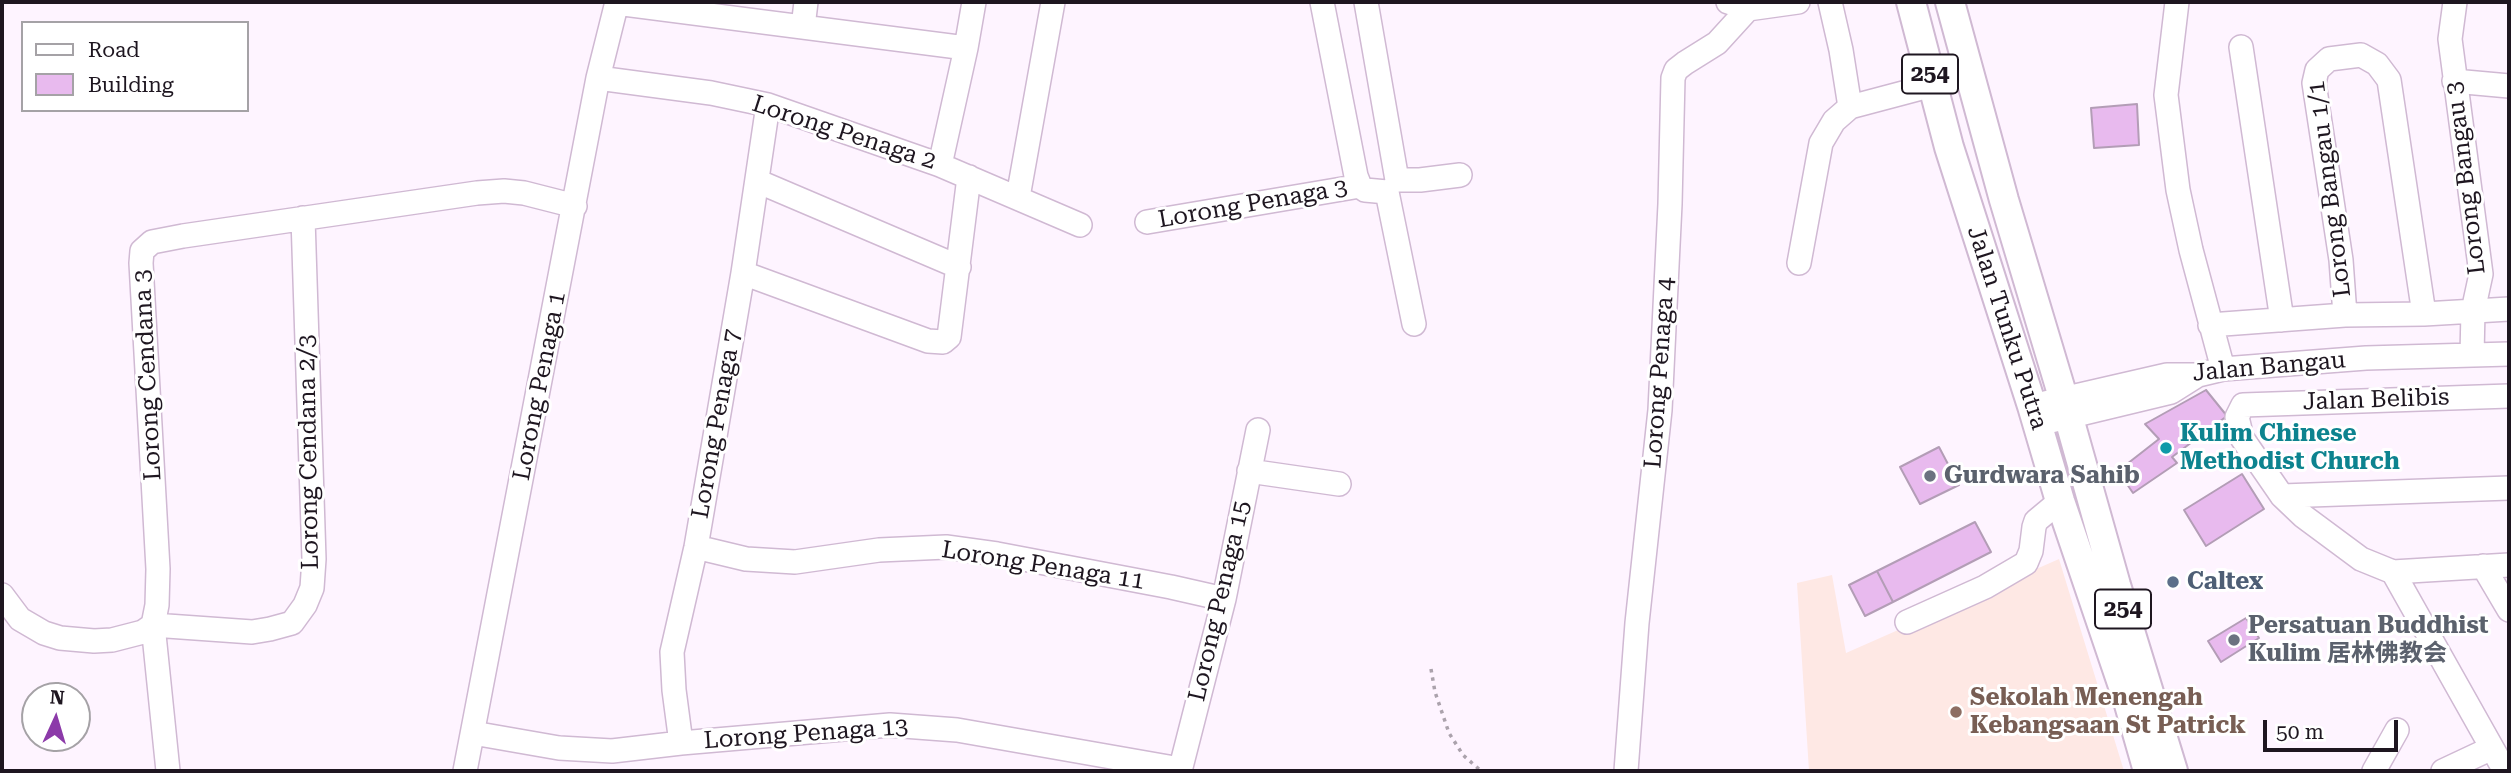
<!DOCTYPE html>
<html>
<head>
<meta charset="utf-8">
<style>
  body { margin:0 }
  #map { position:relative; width:2511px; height:773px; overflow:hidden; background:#fef4ff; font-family:"Roboto Serif",serif }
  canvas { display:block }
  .frame { position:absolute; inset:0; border:4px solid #1e1620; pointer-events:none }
  .legend { position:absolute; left:21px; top:21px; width:228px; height:91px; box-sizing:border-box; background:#fff; border:2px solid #a5a2a6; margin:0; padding:9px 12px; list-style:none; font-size:21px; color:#1e1620 }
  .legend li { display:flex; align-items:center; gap:14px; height:35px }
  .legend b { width:35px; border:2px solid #a5a2a6 }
  .north { position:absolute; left:21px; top:682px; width:70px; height:70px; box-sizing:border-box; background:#fff; border:2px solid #a5a2a6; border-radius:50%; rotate:4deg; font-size:19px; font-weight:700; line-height:28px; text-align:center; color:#1e1620 }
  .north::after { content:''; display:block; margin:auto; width:24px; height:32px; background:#8c3aa9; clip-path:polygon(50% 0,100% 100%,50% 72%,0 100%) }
  .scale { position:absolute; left:2263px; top:720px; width:135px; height:32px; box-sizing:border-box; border:4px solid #1e1620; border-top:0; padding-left:9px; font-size:21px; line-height:24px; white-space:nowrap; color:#1e1620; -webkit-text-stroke:5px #fff; paint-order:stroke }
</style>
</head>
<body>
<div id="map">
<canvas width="2511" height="773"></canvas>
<div class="frame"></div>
<ul class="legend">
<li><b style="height:9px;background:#fff"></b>Road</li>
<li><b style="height:19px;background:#e8baee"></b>Building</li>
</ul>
<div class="north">N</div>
<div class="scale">50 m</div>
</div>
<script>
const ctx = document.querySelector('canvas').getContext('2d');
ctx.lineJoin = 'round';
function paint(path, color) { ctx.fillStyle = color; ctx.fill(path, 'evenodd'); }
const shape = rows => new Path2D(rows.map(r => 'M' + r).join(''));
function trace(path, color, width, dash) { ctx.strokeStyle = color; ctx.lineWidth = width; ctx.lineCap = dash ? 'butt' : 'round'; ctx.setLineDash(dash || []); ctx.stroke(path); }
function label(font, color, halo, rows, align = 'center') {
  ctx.font = font + ' "Roboto Serif","Noto Sans SC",serif'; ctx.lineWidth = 6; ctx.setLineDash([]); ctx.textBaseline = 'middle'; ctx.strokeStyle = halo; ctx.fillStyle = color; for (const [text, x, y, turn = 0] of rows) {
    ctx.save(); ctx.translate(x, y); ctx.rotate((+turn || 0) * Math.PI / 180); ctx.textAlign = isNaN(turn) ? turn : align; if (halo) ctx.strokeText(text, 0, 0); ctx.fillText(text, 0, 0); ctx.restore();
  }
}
paint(shape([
  [2059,559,2124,771,1809,771,1797,583,1832,575,1846,653]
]), '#fee8e4');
const building = shape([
  [2137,104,2139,145,2094,148,2091,108,2137,104],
  [2206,390,2227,416,2172,457,2177,463,2133,493,2118,471,2159,439,2145,424,2206,390],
  [1939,447,1959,485,1920,504,1900,467,1939,447],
  [2242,474,2264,509,2206,546,2184,510,2242,474],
  [1975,522,1991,552,1893,602,1877,571,1975,522],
  [1877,571,1893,602,1865,616,1849,585,1877,571],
  [2246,618,2259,638,2221,662,2208,641,2246,618]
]);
paint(building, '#e8baee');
trace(building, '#b39db6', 2);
const minor = shape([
  [1322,2,1356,176,1360,186,1365,190,1387,192],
  [1366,2,1397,180],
  [1728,2,1748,9,1798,2],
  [1830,2,1841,50,1850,107],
  [2177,2,2166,95,2178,190,2191,250,2223,369],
  [2455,2,2450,39,2481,274,2473,311,2472,355],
  [616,3,966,48],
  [803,27,806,2],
  [2241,47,2282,320],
  [598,78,711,93,768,105,940,165,1080,225],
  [2454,81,2509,86],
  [940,165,966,48,974,2],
  [1397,180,1420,180,1460,175],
  [757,181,959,267],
  [1387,192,1414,324],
  [1018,197,1053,2],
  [1147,222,1360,186],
  [1799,263,1821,143,1834,121,1850,107,1933,85],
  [743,273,928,341,943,342,949,337,969,177],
  [2345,315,2341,260,2314,83,2317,70,2329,59,2361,55,2377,64,2389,80,2424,314],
  [2210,325,2345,315,2424,314,2509,309],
  [2509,396,2243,405,2237,417,2242,438,2282,496,2303,516,2361,559,2393,572,2509,565],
  [2032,406,2167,375,2198,375,2223,369,2366,358,2509,354],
  [2038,424,2171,392,2198,375],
  [1249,471,1339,484],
  [2282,496,2509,488],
  [696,547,746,559,795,562,879,550,946,547,997,554,1171,587,1224,599],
  [2483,566,2509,610],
  [2393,572,2505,771],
  [2,595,20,619,44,633,60,638,94,641,112,640,143,632,153,625],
  [1907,622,1985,587,2026,563,2031,551,2034,527,2036,521,2060,501],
  [153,625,252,632,270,629,292,623,305,605,312,588,314,559,303,218],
  [473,733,559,748,612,751,681,743,890,725,957,730,1180,769],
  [681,743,674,690,672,652,696,547,743,273,768,105],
  [168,771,153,625,157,605,158,569,141,263,142,251,152,242,183,236,477,193,504,191,524,193,575,206],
  [465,771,598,78,617,2],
  [1180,771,1224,599,1258,430],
  [1626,771,1637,623,1660,410,1670,204,1673,78,1676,70,1685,63,1717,43,1748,9],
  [2374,771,2397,730],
  [2443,771,2492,748]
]);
const major = shape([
  [1911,2,1949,147,2032,406,2060,501,2128,701,2148,771],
  [1950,2,2004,200,2063,397,2116,585,2173,771]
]);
trace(minor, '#d0b9d3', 26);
trace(major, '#d0b9d3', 32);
trace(shape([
  [1431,669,1435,692,1449,733,1463,755,1481,771]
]), '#aba2ac', 3.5, [3.5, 5]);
trace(minor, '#fff', 23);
trace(major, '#fff', 28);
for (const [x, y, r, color] of [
  [2166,448,7,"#0f9aa8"],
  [1930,476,7,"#6b7280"],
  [2173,582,7,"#5c6f8a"],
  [2234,640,7,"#6b7280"],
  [1956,712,7,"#8d6e63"]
]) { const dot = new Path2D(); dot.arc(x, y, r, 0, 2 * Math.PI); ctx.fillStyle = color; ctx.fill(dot); trace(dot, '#fff', 2.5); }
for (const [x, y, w] of [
  [1930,74,56],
  [2123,609,56]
]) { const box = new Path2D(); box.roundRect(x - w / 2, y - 19.5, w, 39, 5); ctx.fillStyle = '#fff'; ctx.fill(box); trace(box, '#1e1620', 2); }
label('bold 23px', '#1e1620', null, [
  ["254",1930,74],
  ["254",2123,609]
]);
label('24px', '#1e1620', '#fff', [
  ["Lorong Penaga 2",844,133,18],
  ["Lorong Bangau 3",2466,178,-97],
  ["Lorong Bangau 1/1",2330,189,-97],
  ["Lorong Penaga 3",1253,204,-10],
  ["Jalan Tunku Putra",2007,328,72],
  ["Jalan Bangau",2269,367,-5],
  ["Lorong Penaga 4",1660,373,-86],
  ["Lorong Cendana 3",148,375,-93],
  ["Lorong Penaga 1",540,386,-79],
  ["Jalan Belibis",2376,400,-2],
  ["Lorong Penaga 7",717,424,-80],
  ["Lorong Cendana 2/3",309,452,-91],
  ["Lorong Penaga 11",1043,566,9],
  ["Lorong Penaga 15",1220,601,-77],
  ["Lorong Penaga 13",806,734,-4]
]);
label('bold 24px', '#0d838f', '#fff', [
  ["Kulim Chinese",2180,434],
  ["Methodist Church",2180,462]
], 'left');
label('bold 24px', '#5b616d', '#fff', [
  ["Gurdwara Sahib",1944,476],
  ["Persatuan Buddhist",2248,626],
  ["Kulim 居林佛教会",2248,654]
], 'left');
label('bold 24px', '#4e5e75', '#fff', [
  ["Caltex",2187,582]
], 'left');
label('bold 24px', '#785e54', '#fff', [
  ["Sekolah Menengah",1970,698],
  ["Kebangsaan St Patrick",1970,726]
], 'left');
</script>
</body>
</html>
